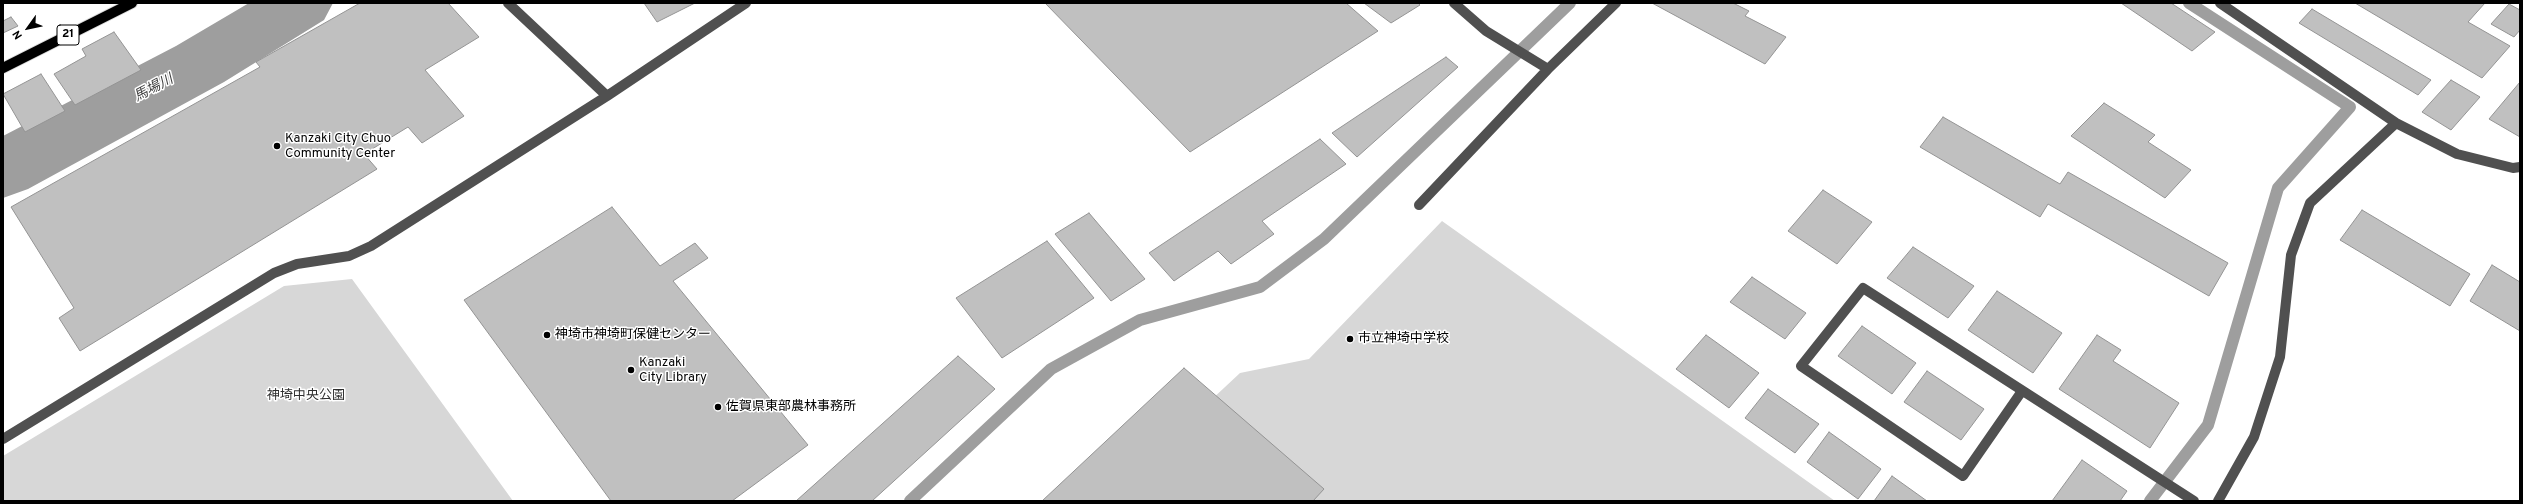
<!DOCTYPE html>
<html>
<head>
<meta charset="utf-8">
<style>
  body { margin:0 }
  #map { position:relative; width:2523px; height:504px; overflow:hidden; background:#fff; font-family:Overpass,sans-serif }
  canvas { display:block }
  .frame { position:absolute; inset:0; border:4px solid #000; pointer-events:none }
  .north { position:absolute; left:8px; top:8px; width:40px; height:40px; -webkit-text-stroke:3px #fff; paint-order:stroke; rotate:237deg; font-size:11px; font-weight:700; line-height:16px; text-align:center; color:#000 }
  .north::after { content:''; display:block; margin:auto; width:14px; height:18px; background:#000; clip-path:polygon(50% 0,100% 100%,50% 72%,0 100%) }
</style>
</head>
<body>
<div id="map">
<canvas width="2523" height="504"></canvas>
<div class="frame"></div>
<div class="north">N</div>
</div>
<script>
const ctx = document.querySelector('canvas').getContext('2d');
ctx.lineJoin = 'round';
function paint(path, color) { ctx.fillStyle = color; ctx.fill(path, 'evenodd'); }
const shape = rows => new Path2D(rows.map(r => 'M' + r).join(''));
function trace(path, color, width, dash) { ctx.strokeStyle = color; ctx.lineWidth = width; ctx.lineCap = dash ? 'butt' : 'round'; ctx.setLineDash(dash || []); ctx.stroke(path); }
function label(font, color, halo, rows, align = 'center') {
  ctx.font = font + ' Overpass,"Noto Sans JP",sans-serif'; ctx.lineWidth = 3; ctx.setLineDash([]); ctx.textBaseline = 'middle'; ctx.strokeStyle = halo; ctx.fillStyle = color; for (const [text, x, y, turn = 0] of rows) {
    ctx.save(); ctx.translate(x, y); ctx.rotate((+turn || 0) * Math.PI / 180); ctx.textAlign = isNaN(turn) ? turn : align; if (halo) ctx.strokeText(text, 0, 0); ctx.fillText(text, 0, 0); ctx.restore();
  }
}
paint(shape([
  [1442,221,1835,501,1103,501,1240,373,1309,359],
  [352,279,513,501,3,501,3,456,284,286]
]), '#d7d7d7');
trace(shape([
  [296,3,297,5],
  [910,501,1051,369,1140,320,1260,287,1324,239,1570,3],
  [2150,501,2208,425,2278,188,2350,107,2189,3]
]), '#9e9e9e', 12);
paint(shape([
  [249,3,333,3,324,20,224,82,28,189,3,198,3,136,176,46,249,3]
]), '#9e9e9e');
const building = shape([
  [360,3,448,3,479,37,425,70,464,116,422,143,408,127,364,154,377,169,80,351,59,318,74,308,11,207,260,67,256,62,360,3],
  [644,3,695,3,657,22,644,3],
  [1045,3,1346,3,1378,31,1190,152,1045,3],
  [1364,3,1418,3,1420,5,1391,23,1364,3],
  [1652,3,1733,3,1749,11,1745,16,1786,37,1765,64,1652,3],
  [2121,3,2171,3,2215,32,2192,51,2121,3],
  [2355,3,2485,3,2468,22,2510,46,2482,78,2355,3],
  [2509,4,2520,10,2520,30,2514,37,2491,24,2509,4],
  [2312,9,2431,80,2418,95,2299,23,2312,9],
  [11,17,18,26,3,33,3,21,11,17],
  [114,32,141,70,75,105,54,74,86,56,82,49,114,32],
  [1446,57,1458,67,1357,157,1332,133,1446,57],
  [41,74,65,111,25,132,3,94,41,74],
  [2451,80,2480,97,2451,130,2422,112,2451,80],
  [2520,82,2520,137,2489,119,2520,82],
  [2104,103,2155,135,2148,142,2191,170,2165,198,2071,136,2104,103],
  [1943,117,2060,184,2068,172,2228,263,2209,296,2048,204,2040,217,1920,147,1943,117],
  [1320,139,1346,164,1262,221,1274,234,1231,264,1218,251,1174,281,1149,253,1320,139],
  [1823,190,1872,222,1837,264,1788,231,1823,190],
  [612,207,660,266,695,243,708,258,673,281,808,445,732,501,611,501,464,300,612,207],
  [2362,210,2470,274,2450,306,2340,240,2362,210],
  [1089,213,1145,279,1111,301,1055,234,1089,213],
  [1047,241,1094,298,1002,358,956,298,1047,241],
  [1913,247,1974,286,1948,318,1887,278,1913,247],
  [2492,265,2520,282,2520,331,2470,301,2492,265],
  [1752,277,1806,313,1785,339,1730,302,1752,277],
  [1997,291,2062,333,2033,373,1968,330,1997,291],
  [1862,326,1916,363,1892,394,1838,356,1862,326],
  [1706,335,1759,373,1729,408,1676,369,1706,335],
  [2097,335,2121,350,2113,361,2179,403,2150,448,2059,389,2097,335],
  [958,356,995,389,872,501,796,501,958,356],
  [1184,368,1324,489,1313,501,1042,501,1184,368],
  [1927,371,1984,409,1961,440,1904,402,1927,371],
  [1768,389,1819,424,1795,453,1745,418,1768,389],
  [1829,432,1881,469,1858,499,1807,462,1829,432],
  [2082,460,2127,491,2120,501,2052,501,2082,460],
  [1892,476,1927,501,1874,501,1892,476]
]);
paint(building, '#c0c0c0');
trace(building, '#949494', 1);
const major = shape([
  [3,68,132,3]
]);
trace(major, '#dbdbdb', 12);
trace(shape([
  [1454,3,1486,31,1548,69],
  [2220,3,2396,123,2457,154,2513,168,2520,167],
  [607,96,746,3],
  [1419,205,1548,69,1616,3],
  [2022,391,1963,476,1801,366,1863,288,2194,501],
  [3,439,274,273,297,264,349,256,371,246,607,96,508,3],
  [2218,501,2254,437,2280,357,2291,255,2310,203,2396,123]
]), '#505050', 10);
trace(major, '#000', 10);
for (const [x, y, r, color] of [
  [277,146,4,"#000"],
  [547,335,4,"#000"],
  [1350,339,4,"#000"],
  [631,370,4,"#000"],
  [718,407,4,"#000"]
]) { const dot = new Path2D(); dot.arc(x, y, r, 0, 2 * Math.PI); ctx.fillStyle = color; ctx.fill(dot); trace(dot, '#fff', 1.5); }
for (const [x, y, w] of [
  [68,35,22]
]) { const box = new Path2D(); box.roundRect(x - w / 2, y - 10, w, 20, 3); ctx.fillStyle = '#fff'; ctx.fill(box); trace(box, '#000', 1); }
label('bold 12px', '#000', null, [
  ["21",68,35]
]);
label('13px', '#000', '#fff', [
  ["Kanzaki City Chuo",285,139],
  ["Community Center",285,154],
  ["神埼市神埼町保健センター",555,335],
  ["市立神埼中学校",1358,339],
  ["Kanzaki",639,363],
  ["City Library",639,378],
  ["佐賀県東部農林事務所",726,407]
], 'left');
label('13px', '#2e2e2e', '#fff', [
  ["神埼中央公園",306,396]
]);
label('italic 14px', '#3f3f3f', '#fff', [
  ["馬場川",154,89,-28]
]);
</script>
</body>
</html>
